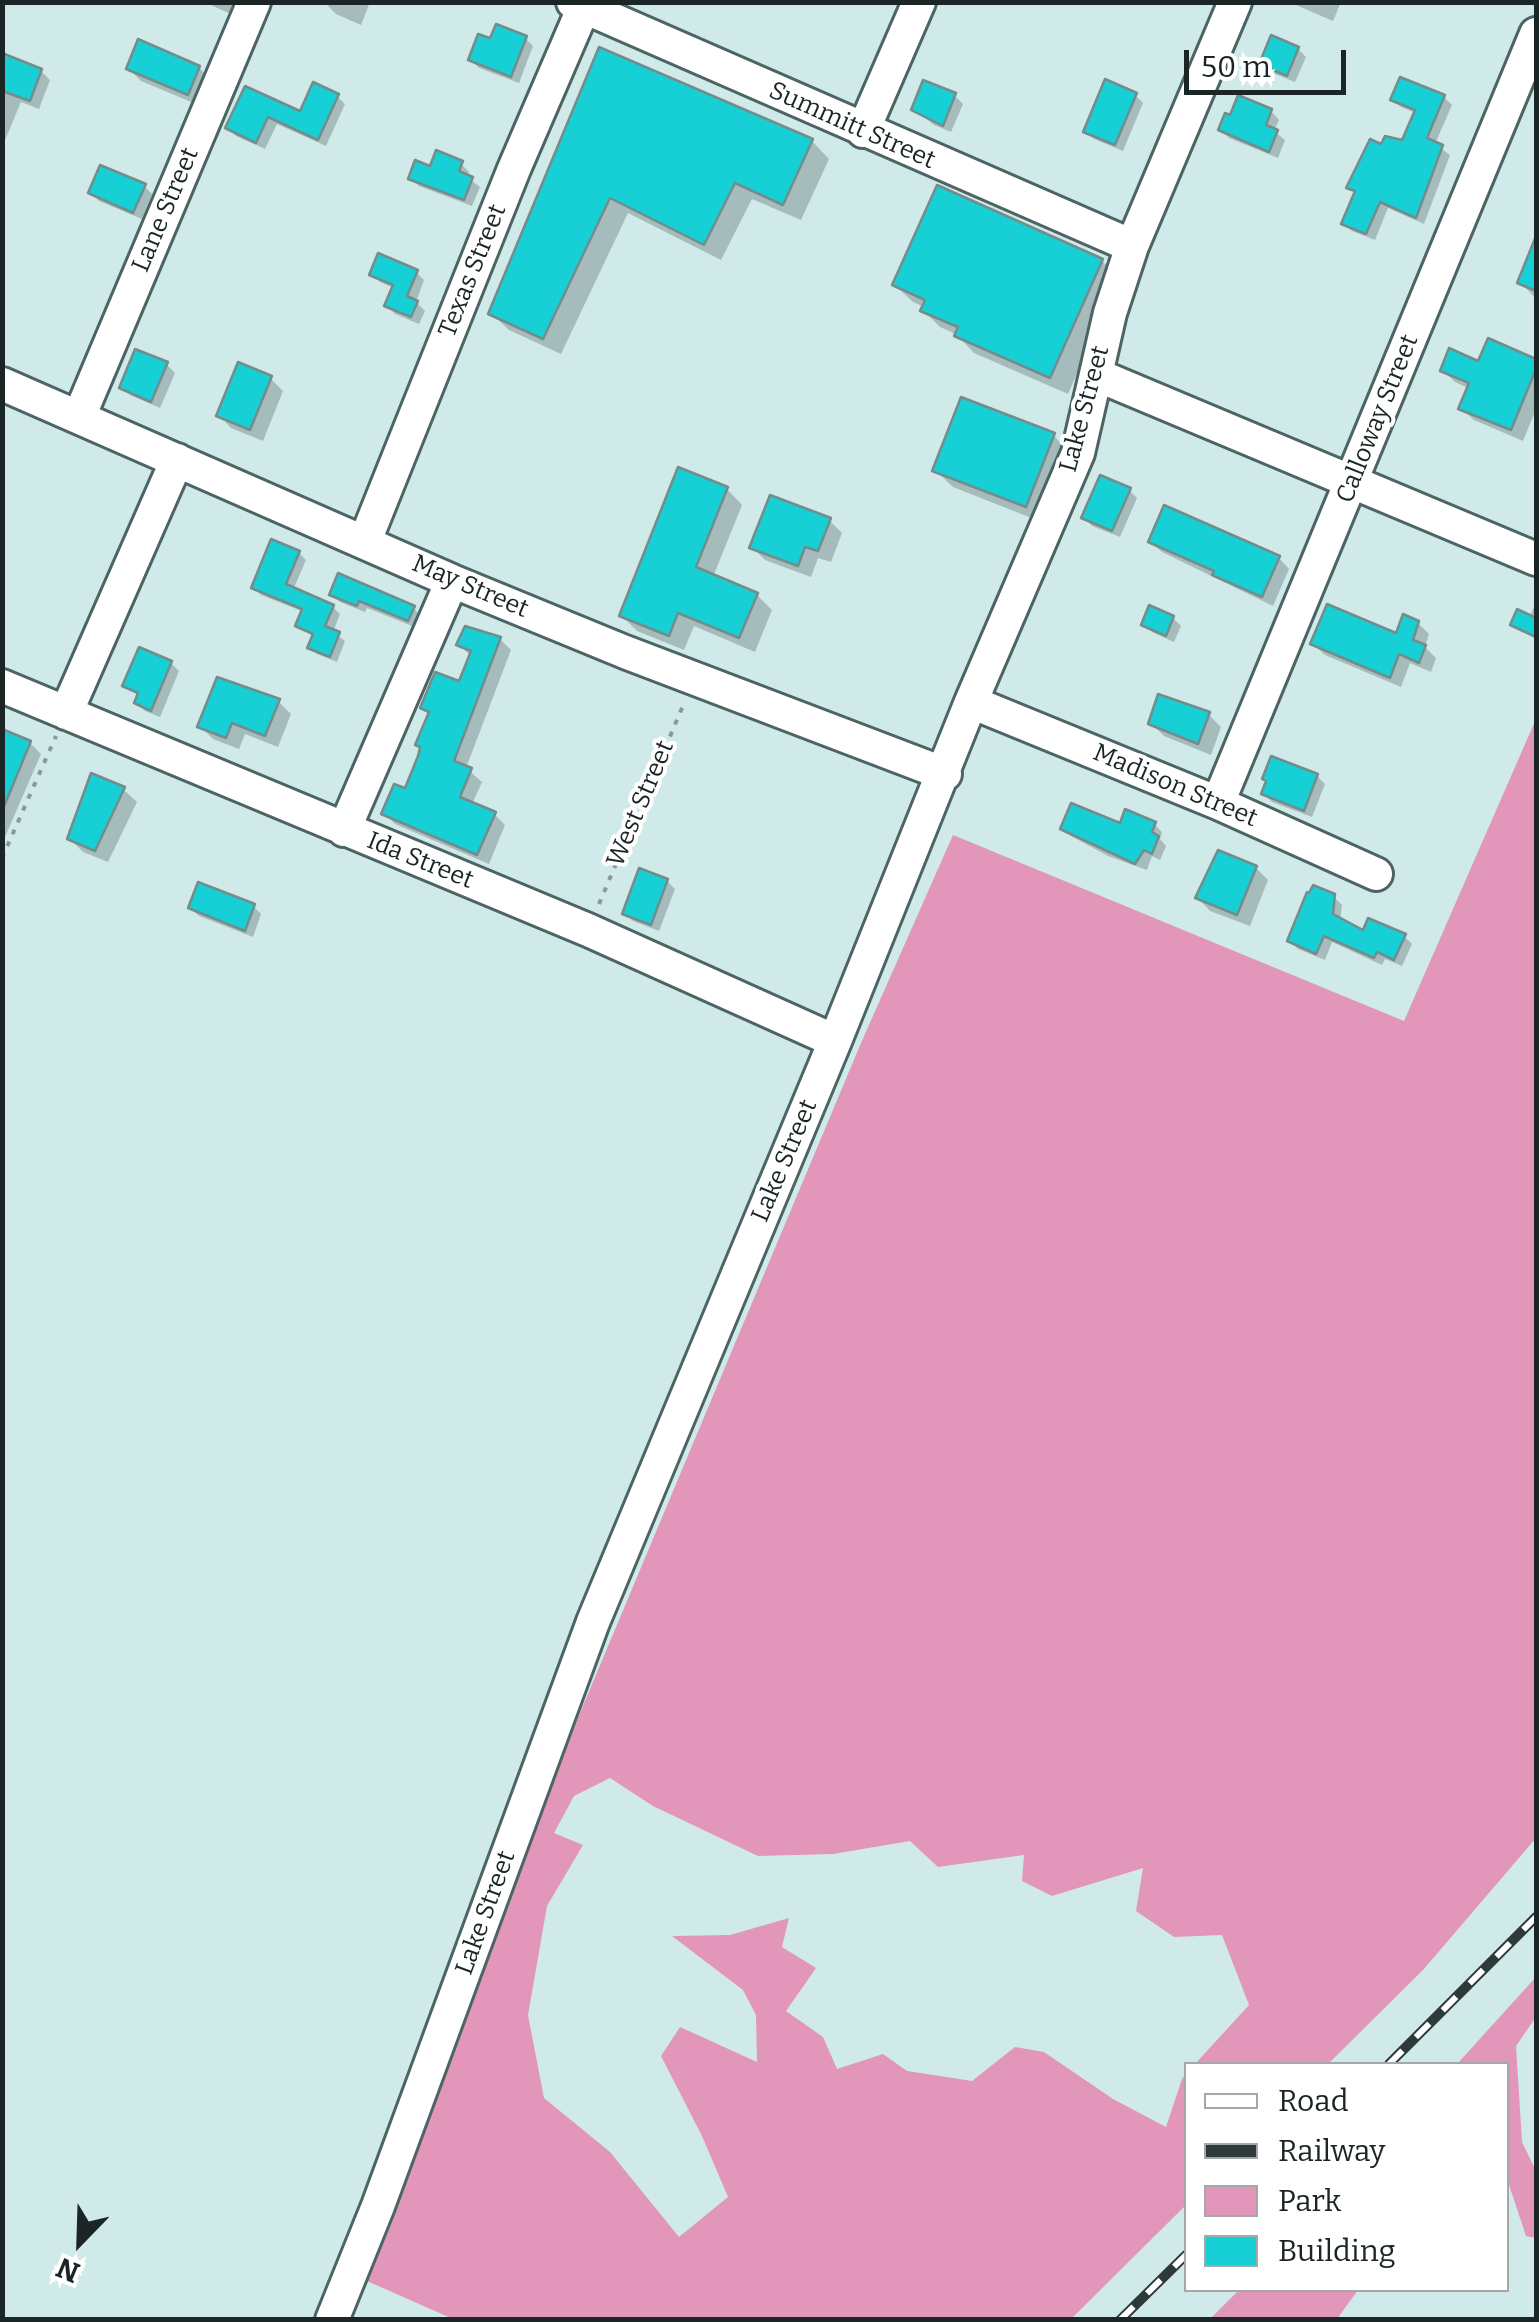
<!DOCTYPE html>
<html>
<head>
<meta charset="utf-8">
<style>
  body { margin:0 }
  #map { position:relative; width:1539px; height:2322px; overflow:hidden; background:#d0eaea; font-family:Bitter,serif }
  canvas { display:block }
  .frame { position:absolute; inset:0; border:5px solid #1b2525; pointer-events:none }
  .legend { position:absolute; left:1184px; top:2062px; width:325px; height:230px; box-sizing:border-box; background:#fff; border:2px solid #a4a8a8; margin:0; padding:12px 18px; list-style:none; font-size:30px; color:#1b2525 }
  .legend li { display:flex; align-items:center; gap:20px; height:50px }
  .legend b { width:50px; border:2px solid #a4a8a8 }
  .north { position:absolute; left:30px; top:2192px; width:100px; height:100px; -webkit-text-stroke:8px #fff; paint-order:stroke; rotate:203deg; font-size:28px; font-weight:700; line-height:40px; text-align:center; color:#1b2525 }
  .north::after { content:''; display:block; margin:auto; width:35px; height:45px; background:#1b2525; clip-path:polygon(50% 0,100% 100%,50% 72%,0 100%) }
  .scale { position:absolute; left:1184px; top:50px; width:162px; height:45px; box-sizing:border-box; border:5px solid #1b2525; border-top:0; padding-left:12px; font-size:30px; line-height:35px; white-space:nowrap; color:#1b2525; -webkit-text-stroke:8px #fff; paint-order:stroke }
</style>
</head>
<body>
<div id="map">
<canvas width="1539" height="2322"></canvas>
<div class="frame"></div>
<ul class="legend">
<li><b style="height:12px;background:#fff"></b>Road</li>
<li><b style="height:12px;background:#2e3939"></b>Railway</li>
<li><b style="height:28px;background:#e196ba"></b>Park</li>
<li><b style="height:28px;background:#17d0d5"></b>Building</li>
</ul>
<div class="north">N</div>
<div class="scale">50 m</div>
</div>
<script>
const ctx = document.querySelector('canvas').getContext('2d');
ctx.lineJoin = 'round';
function paint(path, color) { ctx.fillStyle = color; ctx.fill(path, 'evenodd'); }
const shape = rows => new Path2D(rows.map(r => 'M' + r).join(''));
function trace(path, color, width, dash) { ctx.strokeStyle = color; ctx.lineWidth = width; ctx.lineCap = dash ? 'butt' : 'round'; ctx.setLineDash(dash || []); ctx.stroke(path); }
function label(font, color, halo, rows, align = 'center') {
  ctx.font = font + ' Bitter,serif'; ctx.lineWidth = 8; ctx.setLineDash([]); ctx.textBaseline = 'middle'; ctx.strokeStyle = halo; ctx.fillStyle = color; for (const [text, x, y, turn = 0] of rows) {
    ctx.save(); ctx.translate(x, y); ctx.rotate((+turn || 0) * Math.PI / 180); ctx.textAlign = isNaN(turn) ? turn : align; if (halo) ctx.strokeText(text, 0, 0); ctx.fillText(text, 0, 0); ctx.restore();
  }
}
paint(shape([
  [1536,719,1536,1838,1423,1970,1328,2064,1195,2064,1249,2005,1222,1935,1174,1937,1136,1911,1143,1868,1052,1896,1022,1881,1024,1855,938,1867,910,1841,833,1854,758,1856,653,1806,610,1778,574,1796,554,1833,583,1845,547,1906,528,2015,544,2098,610,2152,679,2237,728,2197,702,2136,661,2056,680,2027,757,2062,756,2015,743,1990,672,1936,730,1935,789,1918,782,1947,816,1968,786,2011,823,2037,837,2069,883,2054,907,2071,972,2081,1015,2047,1044,2052,1113,2099,1166,2127,1182,2079,1186,2074,1186,2205,1071,2319,453,2319,367,2281,546,1794,861,1043,953,835,1404,1021],
  [1536,1977,1536,2017,1516,2046,1522,2142,1536,2171,1536,2238,1526,2236,1507,2179,1506,2064,1457,2064],
  [1239,2290,1358,2290,1337,2319,1210,2319]
]), '#e196ba');
paint(shape([
  [204,2,236,2,231,14],
  [329,2,370,2,361,25,336,14,328,6],
  [1289,2,1341,2,1333,21],
  [525,38,533,46,519,83,479,68,471,60,491,41],
  [1298,49,1306,57,1295,82,1270,72,1262,63],
  [600,50,812,141,829,159,801,220,752,199,721,260,628,213,561,354,509,330,491,313],
  [2,56,41,71,50,80,39,109,21,102,3,145],
  [199,68,212,80,201,106,141,81,129,69],
  [246,89,301,115,337,96,345,104,326,146,277,124,265,149,236,136,228,128],
  [1135,95,1143,103,1123,151,1094,139,1086,131],
  [955,96,963,104,951,132,934,125,914,109],
  [1444,97,1452,105,1435,144,1450,155,1424,224,1388,208,1375,240,1352,231,1344,223,1356,194,1349,187,1383,148,1404,143,1416,113,1401,107,1393,99],
  [1271,111,1279,120,1274,131,1285,140,1278,158,1229,138,1221,130],
  [461,164,469,172,467,177,480,187,472,206,419,186,411,178,431,169],
  [144,186,152,194,142,219,99,201,91,193],
  [1536,242,1536,299,1520,282],
  [1102,261,1119,278,1068,394,974,353,956,334,940,327,923,310,924,307,913,302,895,285],
  [416,272,424,280,416,302,425,311,419,324,395,314,387,306,394,288,380,282,372,274],
  [1489,342,1536,361,1536,409,1523,441,1474,420,1461,408,1470,389,1455,382,1443,370,1480,364],
  [167,365,175,373,160,408,130,395,122,387],
  [270,378,283,391,263,441,231,428,219,415],
  [1054,436,1071,453,1044,523,953,487,935,470],
  [727,489,742,505,713,577,757,595,772,610,755,652,694,626,684,650,637,631,622,616],
  [1129,490,1137,498,1120,537,1092,526,1084,517],
  [829,520,842,533,831,562,818,558,811,577,765,560,752,547],
  [1151,542,1279,558,1289,569,1273,606,1162,552],
  [299,553,306,560,293,590,333,607,340,614,333,632,345,641,337,662,317,654,310,647,315,637,298,626,304,612,261,595,254,587],
  [332,594,413,608,421,616,417,628,367,608,365,612,340,602],
  [1536,603,1536,639,1513,624,1529,617],
  [1173,618,1181,626,1174,642,1152,632,1144,624],
  [1418,623,1429,634,1425,647,1436,658,1431,672,1410,663,1401,687,1325,655,1313,644,1397,636],
  [500,639,511,650,466,768,482,782,472,804,494,814,505,825,489,864,395,824,384,813,406,792,421,757,430,716,423,708,460,685,472,657,459,645],
  [171,663,179,671,160,717,145,711,137,703,139,696,125,686],
  [278,701,291,714,278,747,245,734,239,749,213,739,200,726],
  [1208,714,1221,727,1211,755,1164,736,1151,723],
  [2,731,30,743,41,754,2,844],
  [1317,776,1325,784,1312,817,1272,802,1264,794],
  [93,777,124,790,137,802,108,862,83,852,70,839],
  [1154,824,1162,832,1160,839,1166,846,1160,860,1152,856,1147,870,1108,856,1071,836,1063,828],
  [1256,868,1268,880,1250,926,1210,911,1198,898],
  [667,881,675,889,659,931,633,921,625,913],
  [1334,897,1342,905,1340,920,1364,933,1404,936,1412,944,1402,966,1385,959,1382,965,1332,942,1325,960,1298,949,1290,941],
  [253,906,261,914,253,937,199,916,190,908]
]), '#0003');
const building = shape([
  [496,24,527,36,511,77,468,60,478,34,490,38,496,24],
  [1271,35,1299,47,1287,76,1259,64,1271,35],
  [138,39,200,66,188,95,126,69,138,39],
  [599,47,813,139,783,205,735,183,704,245,610,198,543,339,488,314,599,47],
  [2,53,42,69,30,101,2,91,2,53],
  [1400,77,1445,95,1427,138,1443,145,1416,218,1380,202,1366,234,1341,224,1355,191,1346,188,1370,139,1381,144,1385,136,1402,140,1415,110,1390,100,1400,77],
  [1105,79,1137,93,1115,145,1083,132,1105,79],
  [923,80,956,93,943,126,911,110,923,80],
  [313,82,339,94,318,140,268,117,256,143,225,128,245,86,300,111,313,82],
  [1238,95,1272,109,1266,125,1278,130,1269,152,1218,130,1225,113,1230,115,1238,95],
  [436,150,463,161,459,171,473,177,464,200,408,179,415,160,430,166,436,150],
  [100,165,146,184,133,213,88,193,100,165],
  [937,185,1103,259,1050,378,954,336,958,327,920,311,925,300,892,285,937,185],
  [1536,236,1536,291,1517,283,1536,236],
  [378,253,418,270,407,296,418,301,411,317,384,306,393,285,369,275,378,253],
  [1488,338,1536,359,1536,369,1511,430,1458,409,1469,383,1440,371,1449,348,1478,361,1488,338],
  [135,349,168,362,151,402,119,388,135,349],
  [238,362,272,376,250,430,216,416,238,362],
  [961,397,1055,433,1026,507,932,471,961,397],
  [678,467,728,487,696,567,758,593,739,638,678,613,669,636,619,616,678,467],
  [1100,475,1131,488,1112,531,1081,518,1100,475],
  [770,495,831,518,818,551,805,547,798,566,749,548,770,495],
  [1164,505,1280,556,1262,597,1212,575,1214,571,1148,542,1164,505],
  [271,539,300,551,286,584,334,605,325,626,340,632,330,657,307,648,313,634,295,626,302,609,251,588,271,539],
  [338,573,415,606,408,621,359,601,357,606,329,595,338,573],
  [1327,604,1396,633,1403,614,1419,621,1413,640,1426,645,1419,663,1399,654,1390,678,1310,644,1327,604],
  [1149,605,1174,616,1166,636,1141,625,1149,605],
  [1517,609,1536,618,1536,637,1510,625,1517,609],
  [465,626,501,637,454,761,472,768,460,797,496,812,477,855,381,814,394,784,405,788,418,756,420,747,415,745,429,712,420,708,435,672,459,681,471,651,456,645,465,626],
  [139,647,172,661,151,711,134,703,138,693,122,686,139,647],
  [217,677,280,699,265,736,232,723,226,738,197,727,217,677],
  [1158,694,1210,712,1198,744,1148,724,1158,694],
  [2,729,31,741,3,809,2,809,2,729],
  [1271,756,1318,774,1304,811,1261,794,1266,781,1262,779,1271,756],
  [91,773,125,787,95,851,67,839,91,773],
  [1071,803,1120,823,1125,809,1156,822,1152,832,1159,836,1152,854,1144,850,1135,864,1060,829,1071,803],
  [1218,850,1257,866,1237,915,1195,898,1218,850],
  [639,868,668,879,651,925,622,914,639,868],
  [198,882,255,904,245,931,188,908,198,882],
  [1313,885,1335,894,1333,914,1363,930,1368,918,1406,934,1394,960,1377,952,1374,958,1324,936,1316,954,1287,941,1307,892,1309,893,1313,885]
]);
paint(building, '#17d0d5');
trace(building, '#738c8c', 2.5);
const minor = shape([
  [573,2,1132,246],
  [863,131,919,2],
  [1097,375,1536,559],
  [2,384,452,581,625,652,945,774],
  [79,417,254,2],
  [365,541,514,169,586,2],
  [2,686,588,930,835,1041],
  [971,702,1218,803,1376,874],
  [66,713,177,460],
  [1218,803,1536,34],
  [344,830,452,581],
  [332,2320,378,2206,593,1622,835,1041,971,702,1078,453,1110,313,1132,246,1235,2]
]);
trace(minor, '#4d6464', 38);
trace(shape([
  [2,858,56,736],
  [599,904,685,701]
]), '#869a9a', 4, [5, 8]);
trace(minor, '#fff', 32);
const rail = shape([
  [1389,2064,1536,1917],
  [1120,2320,1186,2255]
]);
trace(rail, '#2e3939', 10);
trace(rail, '#fff', 6, [19]);
label('25px', '#1b2525', '#fff', [
  ["Summitt Street",852,126,24],
  ["Lane Street",166,210,-67],
  ["Texas Street",473,271,-68],
  ["Lake Street",1085,409,-75],
  ["Calloway Street",1378,419,-68],
  ["May Street",470,587,23],
  ["Madison Street",1175,786,23],
  ["West Street",641,804,-67],
  ["Ida Street",420,861,22],
  ["Lake Street",785,1161,-67],
  ["Lake Street",486,1913,-70]
]);
</script>
</body>
</html>
